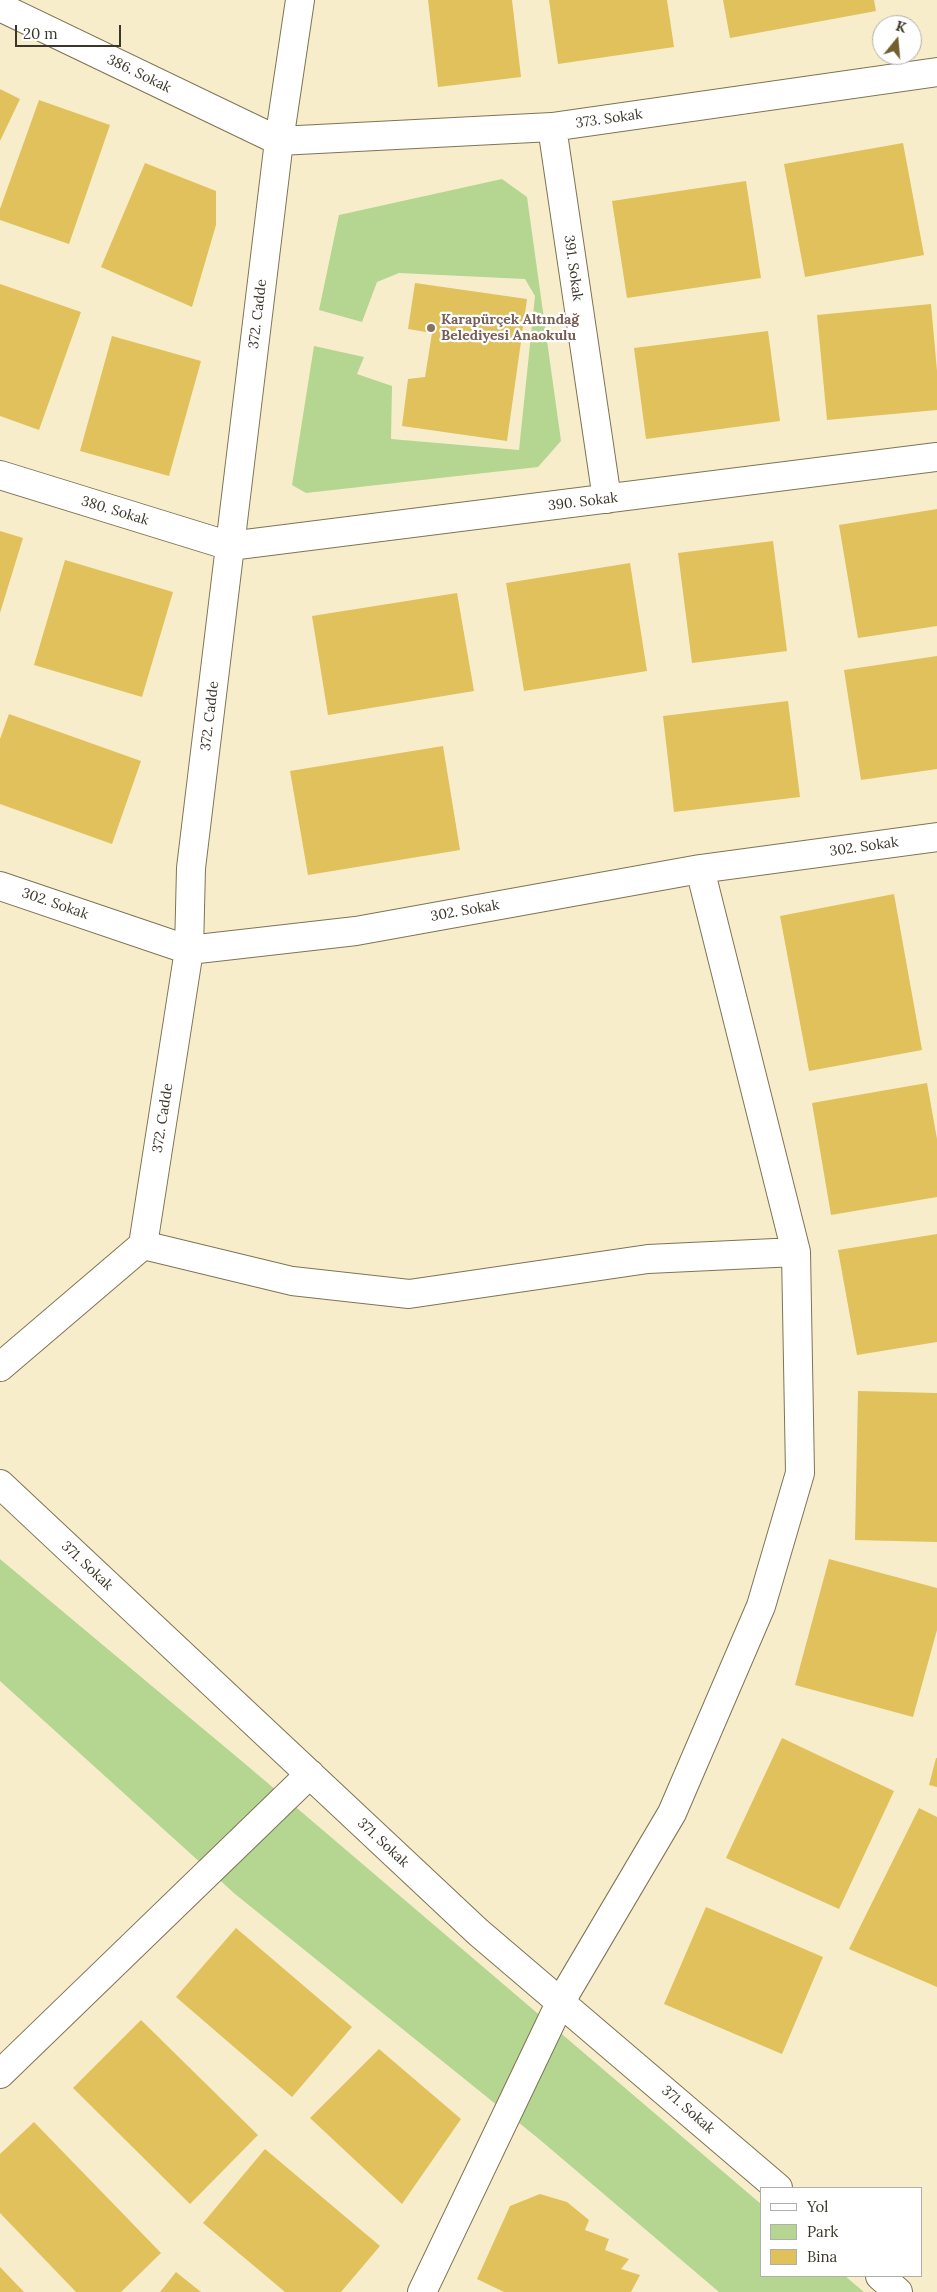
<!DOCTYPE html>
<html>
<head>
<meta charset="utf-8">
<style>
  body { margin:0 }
  #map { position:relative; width:937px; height:2292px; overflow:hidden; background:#f8edcb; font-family:Lora,serif }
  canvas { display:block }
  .legend { position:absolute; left:760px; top:2187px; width:162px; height:90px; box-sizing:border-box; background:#fff; border:1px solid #b0afa9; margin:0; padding:6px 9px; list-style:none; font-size:15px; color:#3a3629 }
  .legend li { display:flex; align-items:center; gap:10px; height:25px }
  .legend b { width:25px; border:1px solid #b0afa9 }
  .north { position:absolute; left:872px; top:15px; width:50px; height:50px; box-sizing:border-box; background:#fff; border:1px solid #b0afa9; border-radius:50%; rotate:17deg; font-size:14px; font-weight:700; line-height:20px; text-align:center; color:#3a3629 }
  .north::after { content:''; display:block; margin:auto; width:18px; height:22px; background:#71602e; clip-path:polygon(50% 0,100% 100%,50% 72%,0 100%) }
  .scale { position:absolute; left:15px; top:25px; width:106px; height:22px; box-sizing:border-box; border:2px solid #3a3629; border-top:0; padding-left:6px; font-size:15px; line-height:18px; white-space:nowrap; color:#3a3629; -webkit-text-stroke:4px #fff; paint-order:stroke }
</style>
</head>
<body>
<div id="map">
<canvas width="937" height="2292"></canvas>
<ul class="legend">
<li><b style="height:6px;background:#fff"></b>Yol</li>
<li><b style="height:14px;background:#b4d691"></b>Park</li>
<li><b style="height:14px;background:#e0c15b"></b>Bina</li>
</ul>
<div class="north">K</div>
<div class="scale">20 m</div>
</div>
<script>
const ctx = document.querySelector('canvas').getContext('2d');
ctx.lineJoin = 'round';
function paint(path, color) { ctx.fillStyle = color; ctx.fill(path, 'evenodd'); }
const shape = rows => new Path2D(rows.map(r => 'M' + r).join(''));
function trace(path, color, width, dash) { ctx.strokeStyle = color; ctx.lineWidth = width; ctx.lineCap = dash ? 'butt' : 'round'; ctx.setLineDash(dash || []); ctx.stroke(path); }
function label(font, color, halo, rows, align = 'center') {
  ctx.font = font + ' Lora,serif'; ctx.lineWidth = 4.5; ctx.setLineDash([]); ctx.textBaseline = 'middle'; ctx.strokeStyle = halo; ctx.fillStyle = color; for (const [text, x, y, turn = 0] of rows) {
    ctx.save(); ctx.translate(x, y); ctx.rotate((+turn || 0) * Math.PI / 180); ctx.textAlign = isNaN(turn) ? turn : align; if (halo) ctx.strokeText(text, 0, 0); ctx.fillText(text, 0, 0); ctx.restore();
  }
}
paint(shape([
  [502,179,527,197,561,441,538,467,306,493,292,485,314,346,364,357,357,374,392,386,391,439,519,450,535,296,525,279,399,273,377,282,362,322,319,310,339,215],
  [0,1559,250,1768,761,2204,761,2276,845,2276,864,2292,719,2292,539,2139,235,1894,0,1681]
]), '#b4d691');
paint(shape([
  [428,0,512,0,521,77,438,87],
  [549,0,667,0,674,47,558,64],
  [723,0,874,0,876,11,730,38],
  [0,89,20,99,0,141],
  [39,100,110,125,69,244,0,220,0,209],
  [903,143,924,255,805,277,784,164],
  [145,163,216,191,216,225,192,307,101,267],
  [746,181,761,278,627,298,612,201],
  [415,283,527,299,507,441,402,426,408,379,425,377,432,333,408,329],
  [0,284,81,312,39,430,0,416],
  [931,304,937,371,937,410,827,420,817,315],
  [768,331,780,421,646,439,634,348],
  [112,336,201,361,169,476,80,451],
  [937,509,937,626,858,638,839,525],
  [0,531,23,538,0,613],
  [773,541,787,651,692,663,678,553],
  [65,560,173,592,142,697,34,665],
  [630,563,647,671,524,691,506,583],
  [457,593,474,691,328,715,312,616],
  [937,656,937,769,861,780,844,670],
  [788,701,800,797,674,812,663,716],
  [9,714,141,761,112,844,0,804,0,739],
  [443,746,460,850,308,875,290,771],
  [894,894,922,1050,809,1071,780,916],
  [927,1083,937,1139,937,1197,831,1215,812,1103],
  [937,1234,937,1342,857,1355,838,1250],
  [858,1391,937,1393,937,1542,855,1540],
  [829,1559,937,1588,937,1630,913,1717,795,1685],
  [782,1738,894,1791,839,1909,726,1858],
  [936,1758,937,1758,937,1787,929,1785],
  [919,1808,937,1817,937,1987,849,1949],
  [706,1907,823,1957,782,2054,664,2004],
  [236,1928,352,2027,292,2097,176,1997],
  [141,2020,258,2135,190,2204,73,2088],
  [379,2049,461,2119,402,2204,310,2118],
  [34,2122,161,2253,121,2292,76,2292,0,2213,0,2154],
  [265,2149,380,2246,341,2292,285,2292,203,2223],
  [540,2194,567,2202,589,2220,585,2230,609,2239,605,2250,629,2259,621,2269,640,2275,631,2292,504,2292,477,2279,510,2206],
  [0,2267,24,2292,0,2292],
  [176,2272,201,2292,160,2292]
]), '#e0c15b');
const minor = shape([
  [0,7,279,141,552,127,937,72],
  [552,127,607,499],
  [0,475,230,546,937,457],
  [0,886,189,950,356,931,700,869,937,837],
  [143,1245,292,1281,409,1294,648,1259,796,1252],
  [0,1367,143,1245,189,950,191,868,279,141,300,0],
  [0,1484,478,1932,778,2188],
  [0,2074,310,1774],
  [880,2276,898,2292],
  [422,2292,561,2001,672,1813,761,1606,800,1473,796,1252,700,869]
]);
trace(minor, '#7e7455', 30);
trace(minor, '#fff', 28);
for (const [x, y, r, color] of [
  [431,328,5,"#8d6e63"]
]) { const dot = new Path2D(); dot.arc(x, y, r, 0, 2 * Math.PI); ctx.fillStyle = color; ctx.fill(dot); trace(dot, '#fff', 2); }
label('14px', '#3a3629', '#fff', [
  ["386. Sokak",139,74,26],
  ["373. Sokak",609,119,-8],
  ["391. Sokak",573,268,82],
  ["372. Cadde",258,314,-83],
  ["390. Sokak",583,502,-7],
  ["380. Sokak",115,511,17],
  ["372. Cadde",210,716,-83],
  ["302. Sokak",864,847,-8],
  ["302. Sokak",55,904,19],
  ["302. Sokak",465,911,-10],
  ["372. Cadde",163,1118,-81],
  ["371. Sokak",87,1566,43],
  ["371. Sokak",383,1843,43],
  ["371. Sokak",688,2110,41]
]);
label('bold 14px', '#785e54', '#fff', [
  ["Karapürçek Altındağ",441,320],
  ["Belediyesi Anaokulu",441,336]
], 'left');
</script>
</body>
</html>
